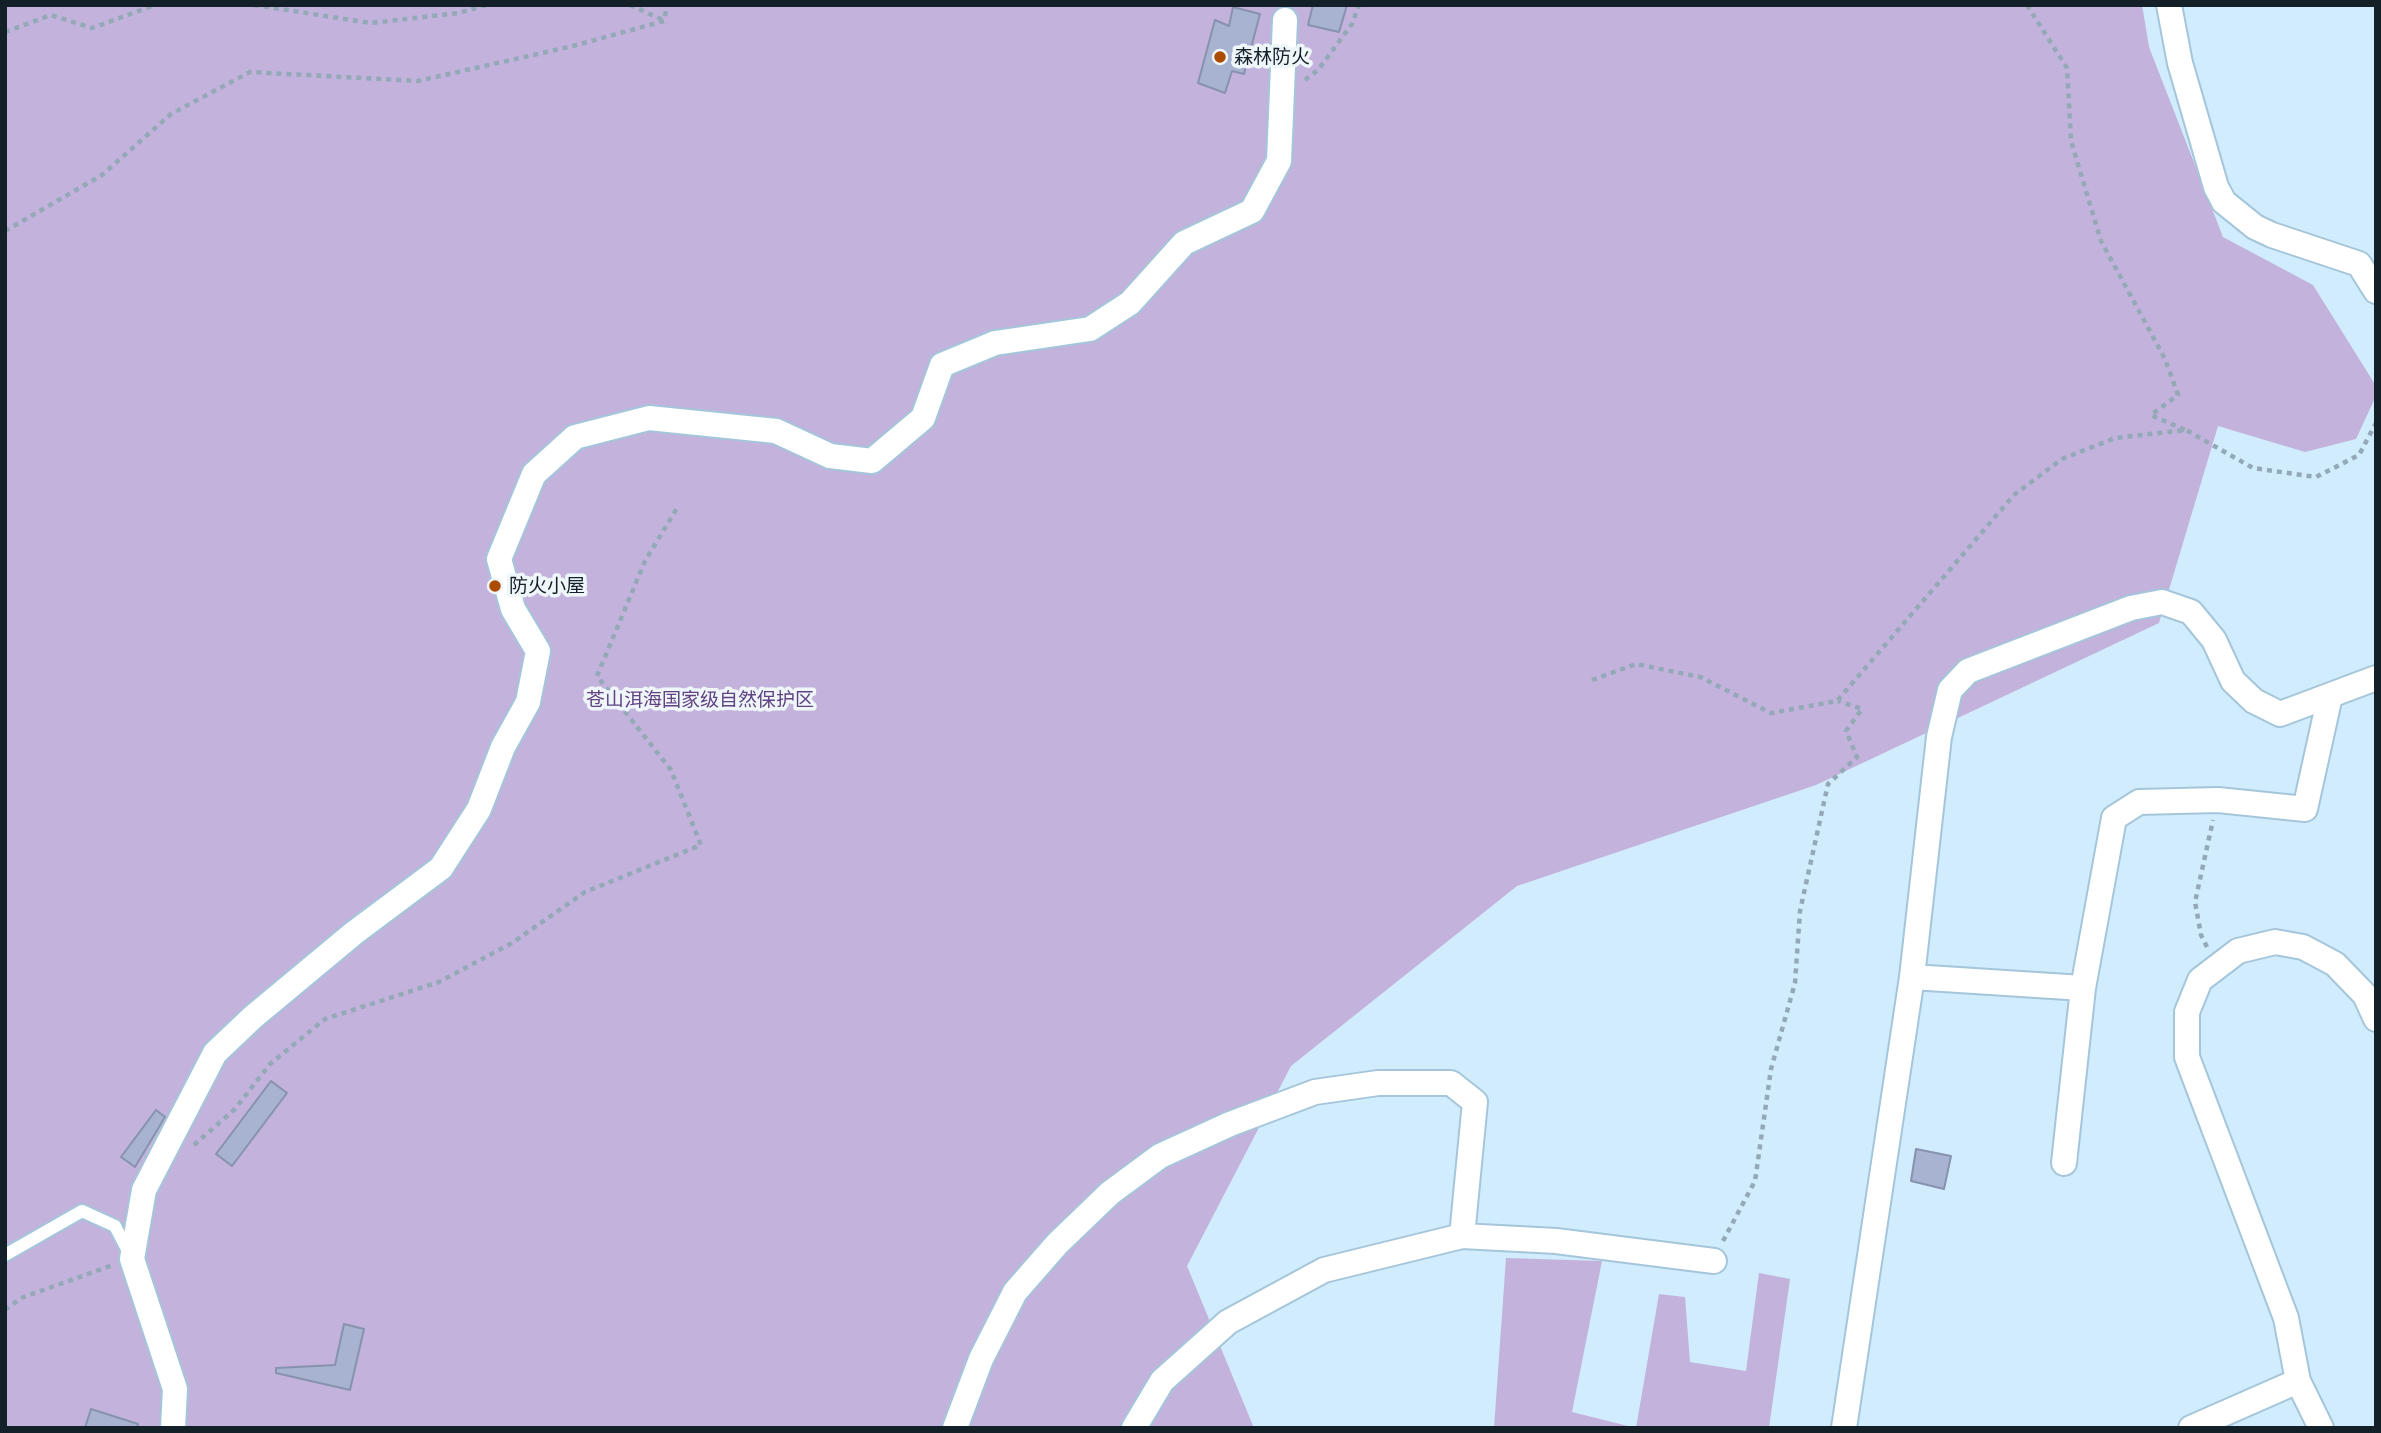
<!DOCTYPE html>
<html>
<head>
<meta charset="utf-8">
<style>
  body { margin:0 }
  #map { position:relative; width:2381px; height:1433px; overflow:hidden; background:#d1ecfd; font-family:Ubuntu,sans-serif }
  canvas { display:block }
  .frame { position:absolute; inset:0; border:7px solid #142028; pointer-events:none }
</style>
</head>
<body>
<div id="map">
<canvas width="2381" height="1433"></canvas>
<div class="frame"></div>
</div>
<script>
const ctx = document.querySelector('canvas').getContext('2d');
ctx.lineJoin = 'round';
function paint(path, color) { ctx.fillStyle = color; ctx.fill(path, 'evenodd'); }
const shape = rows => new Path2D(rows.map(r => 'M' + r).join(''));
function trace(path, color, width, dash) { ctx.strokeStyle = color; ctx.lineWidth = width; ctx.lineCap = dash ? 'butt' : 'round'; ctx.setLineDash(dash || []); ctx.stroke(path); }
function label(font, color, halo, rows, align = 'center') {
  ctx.font = font + ' Ubuntu,"Noto Sans SC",sans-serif'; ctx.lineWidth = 7; ctx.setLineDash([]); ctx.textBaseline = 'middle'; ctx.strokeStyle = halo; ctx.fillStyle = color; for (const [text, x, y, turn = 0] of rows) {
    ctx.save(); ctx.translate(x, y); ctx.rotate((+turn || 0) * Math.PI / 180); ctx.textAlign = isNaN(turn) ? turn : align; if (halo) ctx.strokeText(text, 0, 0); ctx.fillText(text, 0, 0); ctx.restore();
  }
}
paint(shape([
  [5,5,2142,5,2149,47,2223,237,2313,285,2376,386,2376,396,2356,439,2305,452,2218,426,2159,623,1816,785,1517,886,1291,1066,1187,1266,1254,1428,5,1428],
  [1506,1258,1602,1261,1572,1412,1636,1428,1494,1428],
  [1759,1273,1790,1279,1769,1428,1636,1428,1659,1294,1685,1297,1690,1362,1746,1371]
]), '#c3b2db');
const building = shape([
  [1313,5,1347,5,1339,32,1308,25,1313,5],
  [1233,7,1260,14,1244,74,1232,71,1225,93,1198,83,1215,20,1229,26,1233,7],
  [271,1081,287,1093,232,1166,216,1154,271,1081],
  [156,1110,165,1117,135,1167,121,1157,156,1110],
  [1916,1149,1951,1156,1944,1189,1911,1181,1916,1149],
  [344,1324,364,1329,350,1390,276,1373,276,1368,335,1365,344,1324],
  [91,1409,138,1424,137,1428,85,1428,91,1409]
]);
paint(building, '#a8b3d1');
trace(building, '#8792af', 2);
const service = shape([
  [5,1255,82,1211,115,1226,130,1255]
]);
const minor = shape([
  [2169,5,2180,63,2216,187,2224,202,2255,227,2272,235,2359,264,2376,291],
  [1912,977,2083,988,2114,818,2139,802,2218,800,2305,809,2330,696],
  [2064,1163,2083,988],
  [2298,1381,2321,1428],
  [173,1428,175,1389,132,1259,144,1190,215,1053,253,1017,354,933,441,868,479,809,503,747,528,702,538,651,513,609,499,559,534,474,575,437,649,418,776,431,830,456,872,461,923,418,942,365,995,343,1090,329,1130,303,1184,243,1252,211,1279,161,1285,20],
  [955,1428,981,1359,1015,1292,1057,1244,1110,1193,1160,1156,1230,1124,1315,1092,1378,1083,1451,1083,1475,1102,1462,1236],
  [1134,1428,1162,1381,1228,1322,1324,1270,1462,1236,1556,1241,1714,1261],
  [1844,1428,1912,977,1939,737,1950,690,1968,671,2131,608,2162,602,2191,612,2214,640,2233,681,2254,701,2280,714,2376,678],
  [2191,1428,2298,1381,2286,1318,2187,1057,2187,1012,2200,980,2238,951,2275,942,2303,947,2335,964,2365,995,2376,1019]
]);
trace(service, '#a5c6da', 16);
trace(minor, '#a5c6da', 28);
trace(shape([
  [254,5,371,23,459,13,486,5],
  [630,5,663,20],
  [2027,5,2067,68,2071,141,2101,241,2165,359,2178,395,2151,415,2185,430],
  [5,32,51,15,92,28,155,5],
  [1305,80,1318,70,1352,24,1359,5],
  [5,231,102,175,171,114,250,72,418,81,573,46,664,21,667,5],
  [1592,680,1636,664,1700,677,1771,713,1837,701,2014,495,2062,459,2115,438,2186,430,2253,468,2316,477,2359,455,2376,423],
  [2207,947,2201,935,2195,902,2213,820],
  [194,1145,235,1109,270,1064,325,1019,439,982,512,943,585,892,701,845,671,770,597,676,645,561,679,505],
  [1723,1241,1755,1181,1771,1069,1795,983,1800,911,1828,784,1857,757,1846,731,1862,709,1838,701],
  [5,1310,21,1298,113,1265]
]), '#93a9b7', 4.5, [5, 5]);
trace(service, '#fff', 12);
trace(minor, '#fff', 24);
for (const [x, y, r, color] of [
  [1220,57,7,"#ac4c00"],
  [495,586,7,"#ac4c00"]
]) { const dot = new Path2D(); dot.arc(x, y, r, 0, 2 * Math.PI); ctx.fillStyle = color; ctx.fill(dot); trace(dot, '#eff6fa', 2.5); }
label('19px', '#142028', '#eff6fa', [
  ["森林防火",1234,57],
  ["防火小屋",509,586]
], 'left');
label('19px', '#614282', '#eff6fa', [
  ["苍山洱海国家级自然保护区",700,700]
]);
</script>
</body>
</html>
